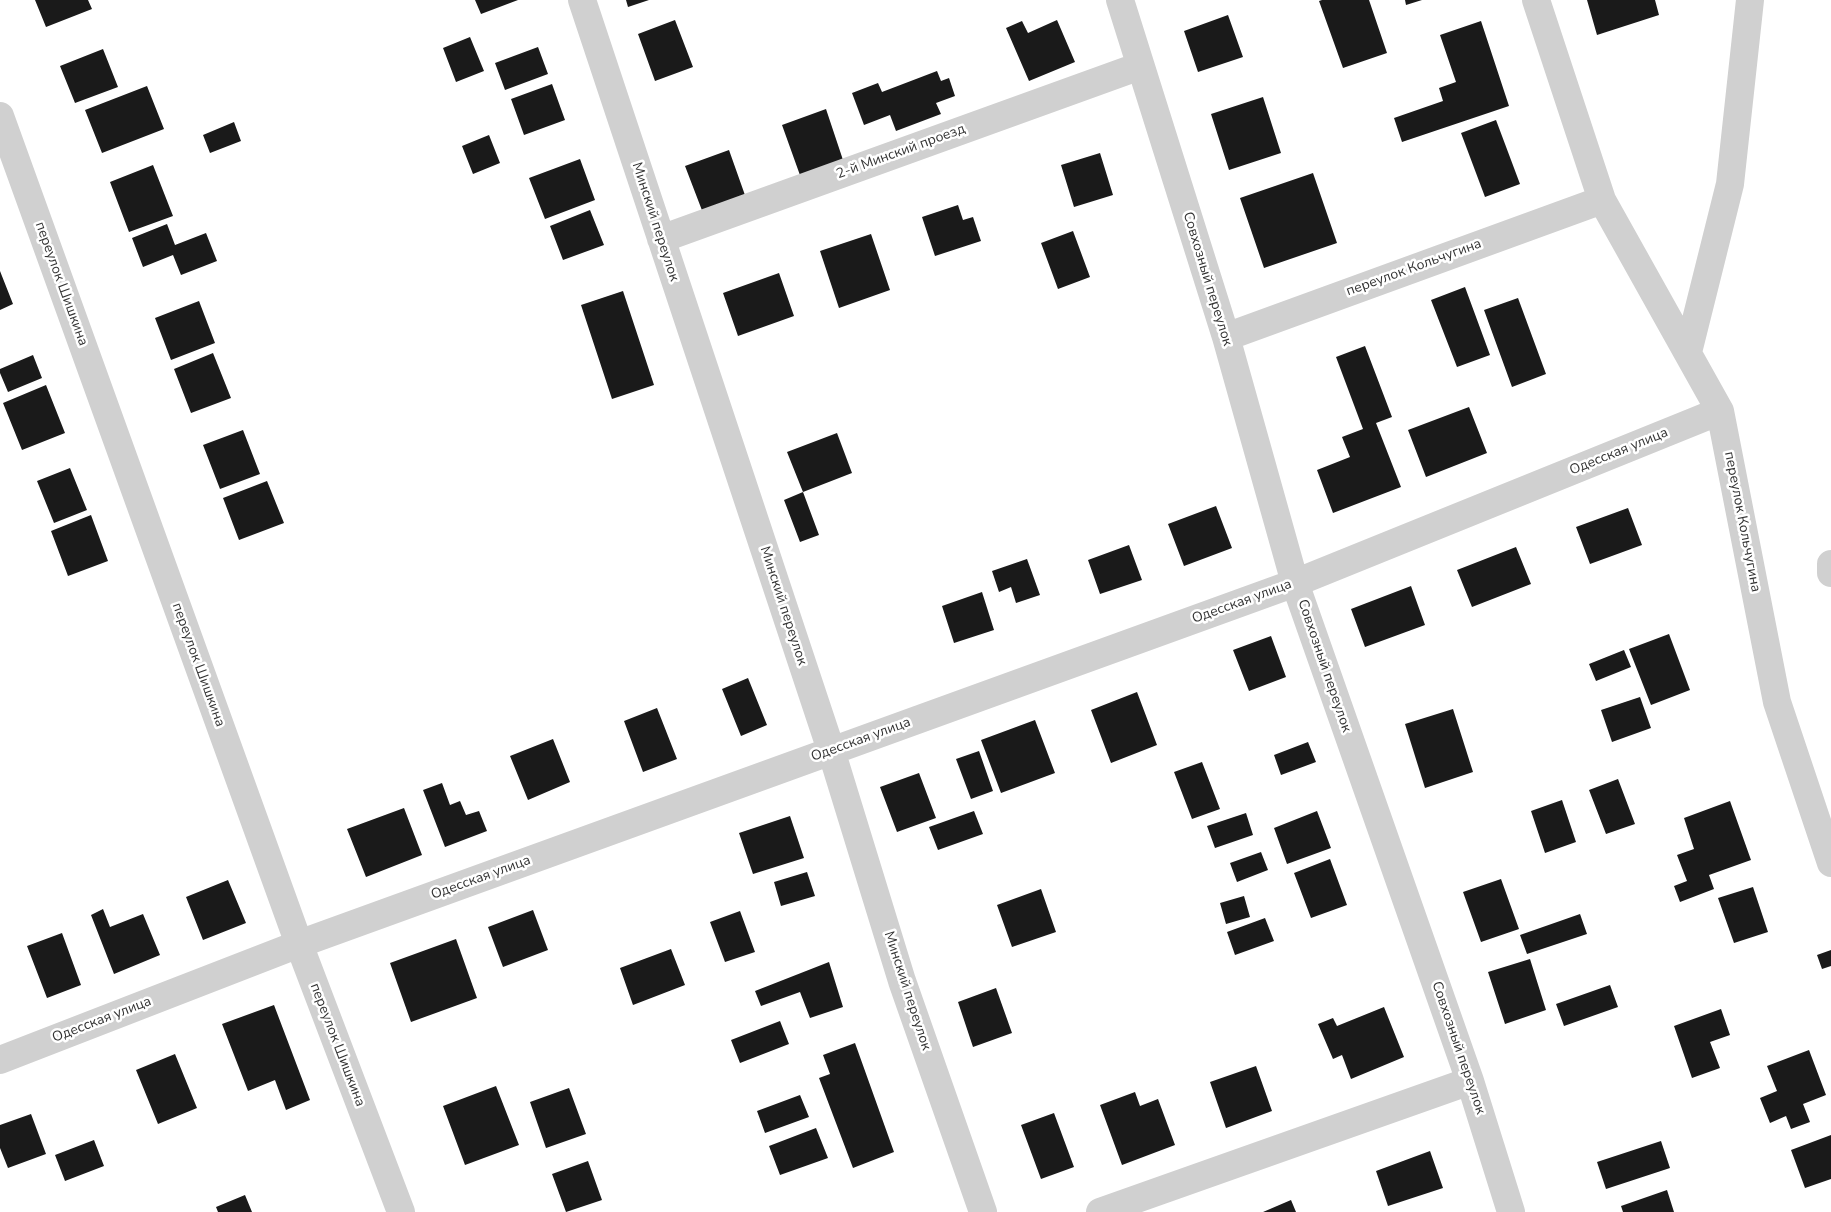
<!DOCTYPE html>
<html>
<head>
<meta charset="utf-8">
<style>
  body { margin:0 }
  canvas { display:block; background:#fff }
</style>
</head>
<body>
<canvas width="1831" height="1212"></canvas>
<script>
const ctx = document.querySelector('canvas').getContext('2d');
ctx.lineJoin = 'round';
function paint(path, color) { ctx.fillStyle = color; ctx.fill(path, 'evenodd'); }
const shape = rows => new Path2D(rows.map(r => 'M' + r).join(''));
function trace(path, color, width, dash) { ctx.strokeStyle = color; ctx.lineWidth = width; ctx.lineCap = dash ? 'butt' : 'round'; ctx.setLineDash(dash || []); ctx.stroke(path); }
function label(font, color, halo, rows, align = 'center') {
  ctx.font = font + ' "Nunito Sans",sans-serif'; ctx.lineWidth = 5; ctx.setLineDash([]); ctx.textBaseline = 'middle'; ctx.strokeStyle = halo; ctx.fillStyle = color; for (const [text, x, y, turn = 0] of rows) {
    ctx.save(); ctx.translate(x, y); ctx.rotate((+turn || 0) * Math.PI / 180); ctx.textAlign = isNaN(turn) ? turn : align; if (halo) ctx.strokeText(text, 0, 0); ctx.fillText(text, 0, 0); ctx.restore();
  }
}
paint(shape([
  [35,0,88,0,92,9,46,27],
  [475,0,518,0,481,14],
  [626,0,649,0,628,7],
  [1322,0,1369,0,1387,53,1343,68,1319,1],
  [1405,0,1422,0,1406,5],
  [1587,0,1655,0,1659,15,1597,35],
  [1228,15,1243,57,1198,72,1184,31],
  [675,20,693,67,655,81,638,34],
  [1057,20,1075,62,1029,81,1006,28,1022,21,1028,33],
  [1481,21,1509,106,1402,142,1394,118,1443,101,1439,88,1456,82,1440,35],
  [470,37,484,71,456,82,443,48],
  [538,47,548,74,505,90,495,63],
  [103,49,118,87,75,103,60,66],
  [937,71,941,81,949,78,955,96,936,103,941,114,896,131,890,115,864,125,852,93,878,83,882,92],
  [552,84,565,120,524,135,511,99],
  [147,86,164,129,102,153,85,110],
  [1263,97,1281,153,1229,170,1211,114],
  [826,109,844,163,801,178,782,125],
  [1496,120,1520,184,1485,197,1461,133],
  [234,122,241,141,210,153,203,135],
  [489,135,500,163,473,174,462,146],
  [729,150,746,198,703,213,685,166],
  [1100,153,1113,195,1074,207,1061,165],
  [580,159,595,200,545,219,529,178],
  [153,165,173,216,129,232,110,182],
  [1313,173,1337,243,1264,268,1240,198],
  [958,205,963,220,973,217,981,241,935,256,922,217],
  [590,210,604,245,563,260,550,226],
  [167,224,175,245,206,233,217,261,181,275,173,255,143,267,132,238],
  [1073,231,1090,277,1058,289,1041,243],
  [871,234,890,290,839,308,820,251],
  [0,271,13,304,0,310],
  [779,273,794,316,738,336,723,293],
  [1465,287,1490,355,1457,367,1431,300],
  [623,291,654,385,612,399,581,305],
  [1518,298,1546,374,1512,387,1484,310],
  [199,301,215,343,171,360,155,318],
  [1365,346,1392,417,1376,423,1401,487,1333,513,1317,470,1350,457,1342,437,1363,429,1336,357],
  [213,353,231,398,191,413,174,369],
  [33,355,42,378,8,392,0,373,0,369],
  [46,385,65,433,22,450,3,403],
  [1469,407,1487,453,1426,477,1408,430],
  [243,430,260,474,220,489,203,445],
  [837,433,852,473,803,492,787,452],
  [70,468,87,510,54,523,37,481],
  [267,481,284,523,239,540,223,498],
  [803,492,819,535,800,542,784,500],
  [1216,506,1232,548,1184,566,1168,524],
  [1628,508,1642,545,1590,564,1576,527],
  [91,515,108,561,68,576,51,531],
  [1129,545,1142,580,1100,594,1088,560],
  [1516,547,1531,584,1472,607,1457,570],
  [1027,559,1040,595,1016,603,1011,587,999,592,992,571],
  [1411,586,1425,625,1365,647,1351,609],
  [982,592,994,630,954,643,942,606],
  [1669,634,1690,690,1651,705,1629,649],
  [1271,636,1286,677,1249,691,1233,650],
  [1624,650,1631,667,1596,681,1589,664],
  [748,678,767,725,741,736,722,689],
  [1137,692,1157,745,1111,763,1091,710],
  [1640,697,1651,728,1612,742,1601,710],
  [657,708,677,759,643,772,624,721],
  [1453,709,1473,772,1425,788,1405,724],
  [1035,720,1055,773,1001,793,981,740],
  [553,739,570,782,528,800,510,756],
  [1308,742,1316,762,1281,775,1274,755],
  [979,751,993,791,971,799,956,759],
  [1202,762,1220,809,1192,819,1174,772],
  [919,773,936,818,897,832,880,787],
  [1618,779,1635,824,1606,834,1589,790],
  [442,783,450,805,460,801,466,815,479,811,487,831,445,847,423,790],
  [1562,800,1576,842,1545,853,1531,811],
  [1730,801,1751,860,1709,875,1714,889,1680,902,1674,886,1687,881,1677,855,1694,849,1684,818],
  [404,808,422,855,366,877,347,829],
  [974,811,983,834,938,850,929,827],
  [1317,811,1331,848,1287,864,1274,828],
  [1246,813,1253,835,1215,848,1207,826],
  [790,816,804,858,753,874,739,833],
  [1261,852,1268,870,1237,882,1230,863],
  [1330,859,1347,905,1311,918,1294,873],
  [807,872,815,896,781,906,774,882],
  [1501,879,1519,929,1481,942,1463,892],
  [228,880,246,923,203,940,186,897],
  [1753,887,1768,932,1734,943,1718,898],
  [1041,889,1056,932,1012,947,997,905],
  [1244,896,1250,917,1226,924,1220,903],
  [103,909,110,927,143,914,160,955,114,974,91,915],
  [533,910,548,950,503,967,488,927],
  [740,911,755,952,725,962,710,922],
  [1580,914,1587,934,1527,954,1520,935],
  [1265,918,1274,941,1235,955,1227,932],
  [62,933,81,985,47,998,27,946],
  [456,939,477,998,411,1022,390,963],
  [671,949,685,985,633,1005,620,968],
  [1831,950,1831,966,1822,969,1817,955],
  [1530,959,1546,1010,1505,1024,1488,972],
  [829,962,843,1007,810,1018,800,992,761,1006,755,991],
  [1610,985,1618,1007,1564,1026,1556,1004],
  [996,988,1012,1033,973,1047,958,1002],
  [274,1005,310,1100,286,1110,275,1080,248,1091,222,1024],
  [1384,1007,1404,1057,1351,1079,1342,1055,1333,1059,1318,1024,1333,1018,1337,1026],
  [1721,1009,1730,1035,1710,1042,1720,1068,1692,1078,1674,1026],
  [780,1021,789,1044,740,1063,731,1040],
  [855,1043,894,1152,853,1168,819,1078,830,1074,823,1055],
  [1809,1050,1826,1095,1803,1104,1810,1122,1791,1129,1786,1116,1770,1123,1760,1098,1777,1091,1767,1066],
  [175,1054,197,1108,158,1124,136,1070],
  [1256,1066,1272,1111,1226,1128,1210,1082],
  [496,1086,519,1145,465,1165,443,1106],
  [569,1088,586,1134,546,1148,530,1102],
  [1135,1092,1140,1106,1158,1099,1175,1145,1122,1165,1100,1105],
  [800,1095,809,1117,765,1133,757,1111],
  [1054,1113,1074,1167,1041,1179,1021,1125],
  [31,1114,46,1154,8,1168,0,1148,0,1125],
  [816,1128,828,1158,780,1175,769,1146],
  [1831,1135,1831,1179,1805,1188,1791,1150],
  [94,1140,104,1166,65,1181,55,1155],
  [1661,1141,1670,1168,1606,1189,1597,1162],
  [1430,1151,1443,1188,1388,1206,1376,1171],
  [588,1161,602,1200,566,1212,552,1174],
  [1667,1190,1674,1212,1623,1212,1621,1206],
  [245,1195,252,1212,218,1212,216,1207],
  [1291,1200,1296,1212,1263,1212]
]), '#1a1a1a');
trace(shape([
  [582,0,831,750,902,981,983,1212],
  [1120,0,1226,337,1295,583,1470,1081,1511,1212],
  [1536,0,1602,200,1720,411,1777,702,1831,863],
  [0,116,299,944,401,1212],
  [661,239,1140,66],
  [1226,337,1602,200],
  [1688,352,1730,184,1750,0],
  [1831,564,1831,573],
  [0,1060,299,944,1295,583,1720,411],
  [1100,1212,1470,1081]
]), '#d0d0d0', 28);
label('14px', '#333', '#fff', [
  ["2-й Минский проезд",901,152,-20],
  ["Минский переулок",655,222,72],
  ["переулок Кольчугина",1414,268,-20],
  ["Совхозный переулок",1207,279,73],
  ["переулок Шишкина",61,284,70],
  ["Одесская улица",1619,452,-22],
  ["переулок Кольчугина",1742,522,79],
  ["Одесская улица",1242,602,-20],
  ["Минский переулок",783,606,72],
  ["переулок Шишкина",198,665,70],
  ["Совхозный переулок",1324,666,71],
  ["Одесская улица",861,740,-20],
  ["Одесская улица",481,878,-20],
  ["Минский переулок",907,991,72],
  ["Одесская улица",102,1020,-21],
  ["переулок Шишкина",337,1045,69],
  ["Совхозный переулок",1458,1048,71]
]);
</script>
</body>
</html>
